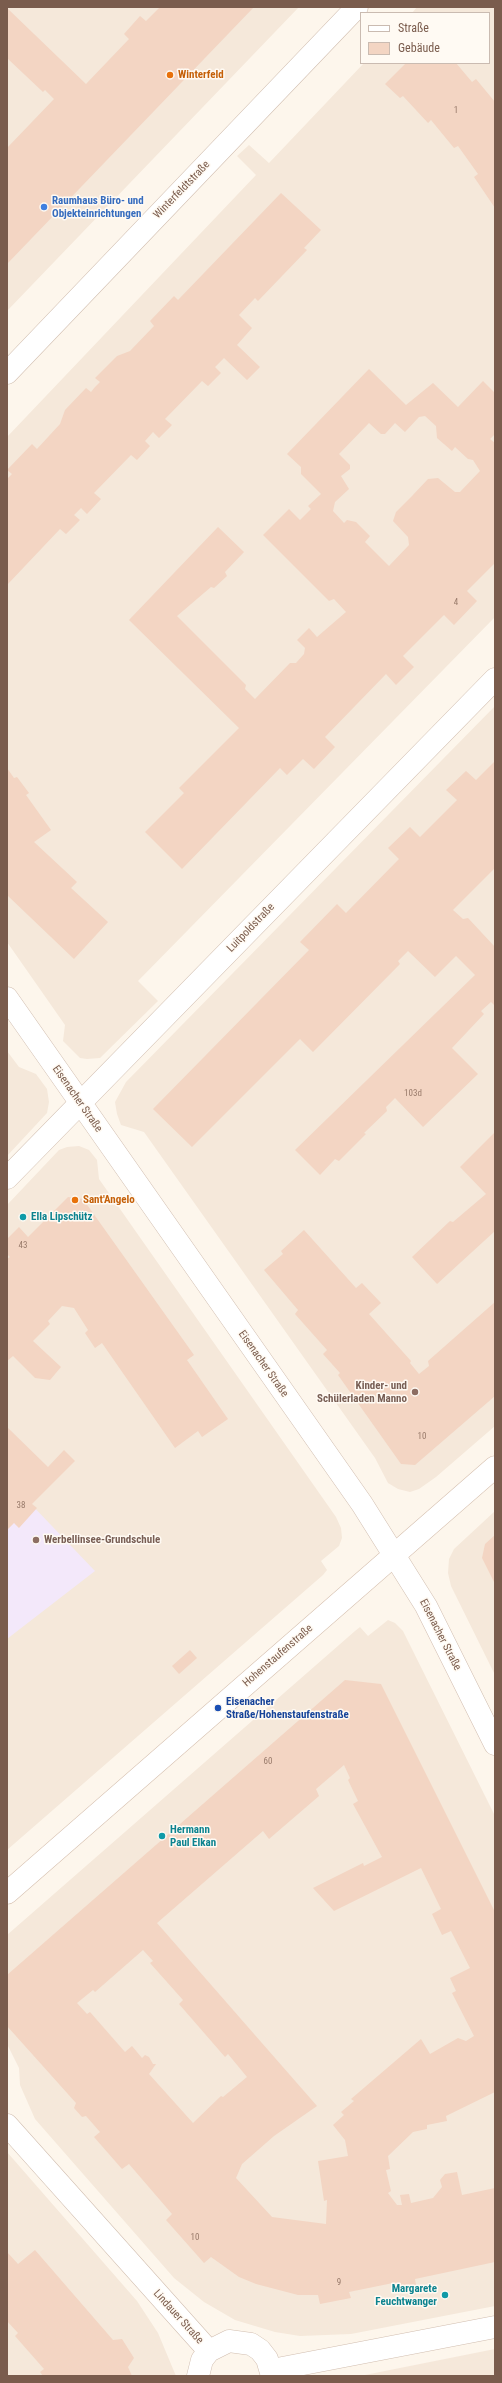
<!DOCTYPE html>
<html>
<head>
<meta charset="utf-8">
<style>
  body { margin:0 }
  #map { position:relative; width:502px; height:2383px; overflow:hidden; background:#fdf6ec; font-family:"Roboto Condensed",sans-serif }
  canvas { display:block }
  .frame { position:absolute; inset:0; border:8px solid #7a5c4d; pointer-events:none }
  .legend { position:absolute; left:360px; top:12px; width:130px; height:52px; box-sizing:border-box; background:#fffaf3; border:1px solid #cabbb1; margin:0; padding:5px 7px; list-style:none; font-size:12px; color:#7a5c4d }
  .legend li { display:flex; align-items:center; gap:8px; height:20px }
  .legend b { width:20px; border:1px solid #cabbb1 }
</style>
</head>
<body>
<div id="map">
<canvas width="502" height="2383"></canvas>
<div class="frame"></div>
<ul class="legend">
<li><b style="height:5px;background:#fff"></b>Straße</li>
<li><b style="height:11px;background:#f3d5c3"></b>Gebäude</li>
</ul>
</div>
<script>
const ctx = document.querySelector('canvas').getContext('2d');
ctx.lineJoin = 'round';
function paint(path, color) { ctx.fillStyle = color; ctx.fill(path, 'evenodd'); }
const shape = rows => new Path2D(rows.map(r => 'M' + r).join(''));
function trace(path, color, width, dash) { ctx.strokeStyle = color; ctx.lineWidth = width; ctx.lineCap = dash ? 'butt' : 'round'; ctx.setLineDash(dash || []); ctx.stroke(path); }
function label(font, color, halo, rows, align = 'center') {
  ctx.font = font + ' "Roboto Condensed",sans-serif'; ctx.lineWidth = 3; ctx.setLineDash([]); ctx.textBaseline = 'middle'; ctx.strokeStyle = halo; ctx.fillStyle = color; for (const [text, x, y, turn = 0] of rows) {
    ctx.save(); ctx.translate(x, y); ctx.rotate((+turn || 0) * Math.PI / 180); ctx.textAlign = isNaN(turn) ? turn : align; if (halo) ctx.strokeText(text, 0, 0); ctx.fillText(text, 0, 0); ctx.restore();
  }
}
paint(shape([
  [7,7,299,7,7,311],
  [417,7,495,8,495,617,138,981,158,1001,100,1058,87,1059,80,1058,63,1041,65,1025,7,942,7,437,256,175,237,156,249,145,269,163,364,63,489,63,489,13,412,13],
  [495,706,495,1426,436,1477,419,1489,410,1492,398,1489,388,1483,375,1458,144,1132,121,1125,117,1114,115,1102,126,1082],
  [7,1051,19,1067,36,1074,47,1089,49,1102,47,1113,7,1156],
  [79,1146,89,1150,97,1160,99,1179,336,1517,341,1528,342,1538,339,1546,321,1561,327,1570,323,1575,7,1850,7,1205,59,1150,67,1147],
  [495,1511,495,1675,451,1586,448,1573,449,1559,454,1549],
  [388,1620,395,1623,403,1631,495,1816,495,2306,351,2334,300,2336,275,2332,235,2320,204,2302,174,2278,35,2119,20,2085,19,2068,7,2044,7,1935,355,1631,360,1627,368,1636],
  [7,2152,137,2301,158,2333,176,2376,7,2376],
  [495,2349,495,2376,360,2376]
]), '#f5e8da');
paint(shape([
  [7,1479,95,1571,7,1639]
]), '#f3e8fa');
paint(shape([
  [160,7,254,7,7,264,7,148,54,99,45,90,43,92,7,58,7,8,86,84,129,39,124,34,140,16,146,21],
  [406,63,456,63,472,82,476,79,495,102,495,208,474,177,478,174,458,146,454,148,431,120,428,123,403,96,400,98,385,84],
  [281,193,321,230,304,248,307,250,258,301,255,298,239,315,252,328,237,345,260,367,247,380,224,358,215,367,221,373,208,386,202,381,165,419,172,425,159,438,153,432,145,441,150,446,137,460,131,455,94,493,101,499,87,514,81,508,74,515,80,520,66,534,60,529,7,585,7,479,12,474,7,470,32,444,37,449,60,424,65,410,86,388,91,392,95,387,100,382,95,378,117,356,130,351,154,326,150,321,174,296,178,300],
  [369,369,406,405,433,383,458,407,483,381,495,393,495,434,490,439,495,443,495,563,467,591,477,601,454,625,444,615,403,656,414,667,396,685,386,674,325,737,335,747,314,769,303,759,287,775,280,768,182,869,145,832,184,793,179,788,239,728,129,620,218,527,244,552,225,572,227,576,214,588,211,587,177,616,246,685,245,689,255,699,290,663,296,663,304,654,305,648,297,640,309,628,317,637,346,612,334,599,329,601,263,535,289,509,300,520,311,509,308,506,321,494,301,474,301,467,287,454],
  [425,416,436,426,437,438,452,451,455,447,468,459,473,460,480,471,460,492,455,492,438,478,428,479,412,496,396,512,393,521,408,537,409,545,389,566,365,542,370,536,356,522,347,520,344,523,333,511,335,502,349,489,341,476,350,469,350,465,339,454,369,423,381,434,385,434,395,423,405,432,419,417],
  [495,761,495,868,453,910,463,919,468,918,495,947,495,1006,491,1002,481,1011,484,1014,452,1048,478,1074,423,1127,395,1098,386,1107,387,1111,364,1133,366,1134,339,1161,335,1159,320,1175,295,1150,475,975,456,956,435,977,408,951,398,961,400,964,313,1052,300,1039,192,1147,153,1109,309,950,300,942,337,904,346,913,399,859,388,848,410,827,420,837,457,800,446,790,466,771,476,780],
  [7,768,14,778,17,777,29,793,26,795,51,830,34,842,77,882,71,888,108,922,74,959,7,895],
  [495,1132,495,1231,437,1284,412,1257,450,1221,453,1222,486,1194,460,1167],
  [68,1197,83,1199,194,1355,187,1360,228,1419,202,1437,198,1431,175,1448,102,1343,95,1348,85,1333,88,1330,74,1308,62,1306,48,1321,50,1324,33,1341,61,1367,50,1380,35,1378,13,1356,7,1361,7,1259,10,1257,7,1254,7,1239,19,1227,28,1237],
  [304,1230,356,1288,362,1283,381,1303,369,1314,411,1361,410,1363,419,1374,429,1366,428,1361,495,1302,495,1396,415,1465,401,1464,338,1375,340,1373,323,1354,327,1350,295,1314,298,1310,264,1270,283,1254,281,1251],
  [7,1427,48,1467,64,1450,75,1461,32,1504,37,1508,19,1528,14,1523,7,1530],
  [495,1535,495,1584,482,1558,485,1544],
  [190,1650,197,1658,179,1674,172,1666],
  [345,1680,381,1684,495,1912,495,2092,446,2116,447,2121,427,2125,427,2129,413,2132,388,2156,390,2169,386,2170,391,2191,388,2193,397,2205,402,2205,400,2195,409,2194,411,2203,433,2198,442,2187,440,2180,445,2174,457,2172,462,2195,495,2188,495,2262,415,2279,416,2285,395,2289,393,2283,349,2292,351,2298,320,2304,318,2295,298,2295,256,2284,239,2277,211,2257,204,2263,166,2220,172,2214,129,2164,122,2169,94,2137,100,2132,86,2116,82,2117,74,2108,76,2103,7,2026,7,1975],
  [344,1765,350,1778,348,1780,358,1801,353,1804,382,1857,364,1866,363,1863,313,1888,334,1911,421,1868,441,1909,432,1914,442,1935,451,1931,470,1968,450,1978,456,1991,452,1993,474,2036,466,2041,458,2038,430,2054,421,2039,351,2099,354,2101,341,2112,344,2115,333,2125,345,2140,348,2156,318,2161,324,2201,327,2200,326,2224,272,2217,236,2178,242,2164,274,2136,317,2106,157,1923,263,1831,269,1839,319,1796,316,1789],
  [143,1950,153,1961,150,1963,183,2000,179,2004,225,2057,228,2054,247,2077,223,2097,221,2096,193,2123,149,2074,156,2064,153,2064,149,2057,145,2055,142,2058,132,2046,125,2052,90,2012,87,2014,77,2003,93,1990,95,1992],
  [35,2250,113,2340,122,2339,134,2358,128,2367,132,2376,43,2376,40,2372,44,2369,15,2336,18,2333,7,2321,7,2252,18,2264]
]), '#f3d5c3');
const street = shape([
  [7,373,357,7],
  [7,998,362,1504,426,1606,495,1744],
  [7,1178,495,679],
  [7,2125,209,2351],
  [272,2370,495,2327],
  [198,2376,202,2360,209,2351,229,2341,251,2344,260,2350,267,2359,272,2376]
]);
const secondary = shape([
  [7,1893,495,1467]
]);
trace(street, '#d1beb0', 23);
trace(secondary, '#d6c0b0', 23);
trace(street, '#fff', 22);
trace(secondary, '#fff', 22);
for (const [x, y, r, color] of [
  [170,75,4,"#e8710a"],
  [44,207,4,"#3f7fe0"],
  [75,1200,4,"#e8710a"],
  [23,1217,4,"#0f9aa8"],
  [415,1392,4,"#8d6e63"],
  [36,1540,4,"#8d6e63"],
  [218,1708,4,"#1a4fb4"],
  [162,1836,4,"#0f9aa8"],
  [445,2295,4,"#0f9aa8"]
]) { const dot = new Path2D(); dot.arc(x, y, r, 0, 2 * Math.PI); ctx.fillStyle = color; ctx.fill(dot); trace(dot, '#fffaf3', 1.5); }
label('9px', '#987a6a', null, [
  ["1",456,111],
  ["4",456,603],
  ["103d",413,1094],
  ["43",23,1246],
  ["10",422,1437],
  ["38",21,1506],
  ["60",268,1762],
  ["10",195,2238],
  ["9",339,2283]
]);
label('bold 11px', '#c56008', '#fffaf3', [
  ["Winterfeld",178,75],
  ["Sant'Angelo",83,1200]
], 'left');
label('11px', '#7a5c4d', '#fffaf3', [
  ["Winterfeldtstraße",182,190,-46],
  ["Luitpoldstraße",251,928,-46],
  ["Eisenacher Straße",77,1099,55],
  ["Eisenacher Straße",263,1364,55],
  ["Eisenacher Straße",440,1635,63],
  ["Hohenstaufenstraße",278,1656,-41],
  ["Lindauer Straße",178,2317,48]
]);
label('bold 11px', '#366cbe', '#fffaf3', [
  ["Raumhaus Büro- und",52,201],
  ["Objekteinrichtungen",52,214]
], 'left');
label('bold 11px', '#0d838f', '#fffaf3', [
  ["Ella Lipschütz",31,1217],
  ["Hermann",170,1830],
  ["Paul Elkan",170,1843],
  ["Margarete",437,2289,"right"],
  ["Feuchtwanger",437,2302,"right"]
], 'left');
label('bold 11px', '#785e54', '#fffaf3', [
  ["Kinder- und",407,1386],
  ["Schülerladen Manno",407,1399],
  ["Werbellinsee-Grundschule",44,1540,"left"]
], 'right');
label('bold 11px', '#164399', '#fffaf3', [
  ["Eisenacher",226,1702],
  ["Straße/Hohenstaufenstraße",226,1715]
], 'left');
</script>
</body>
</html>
